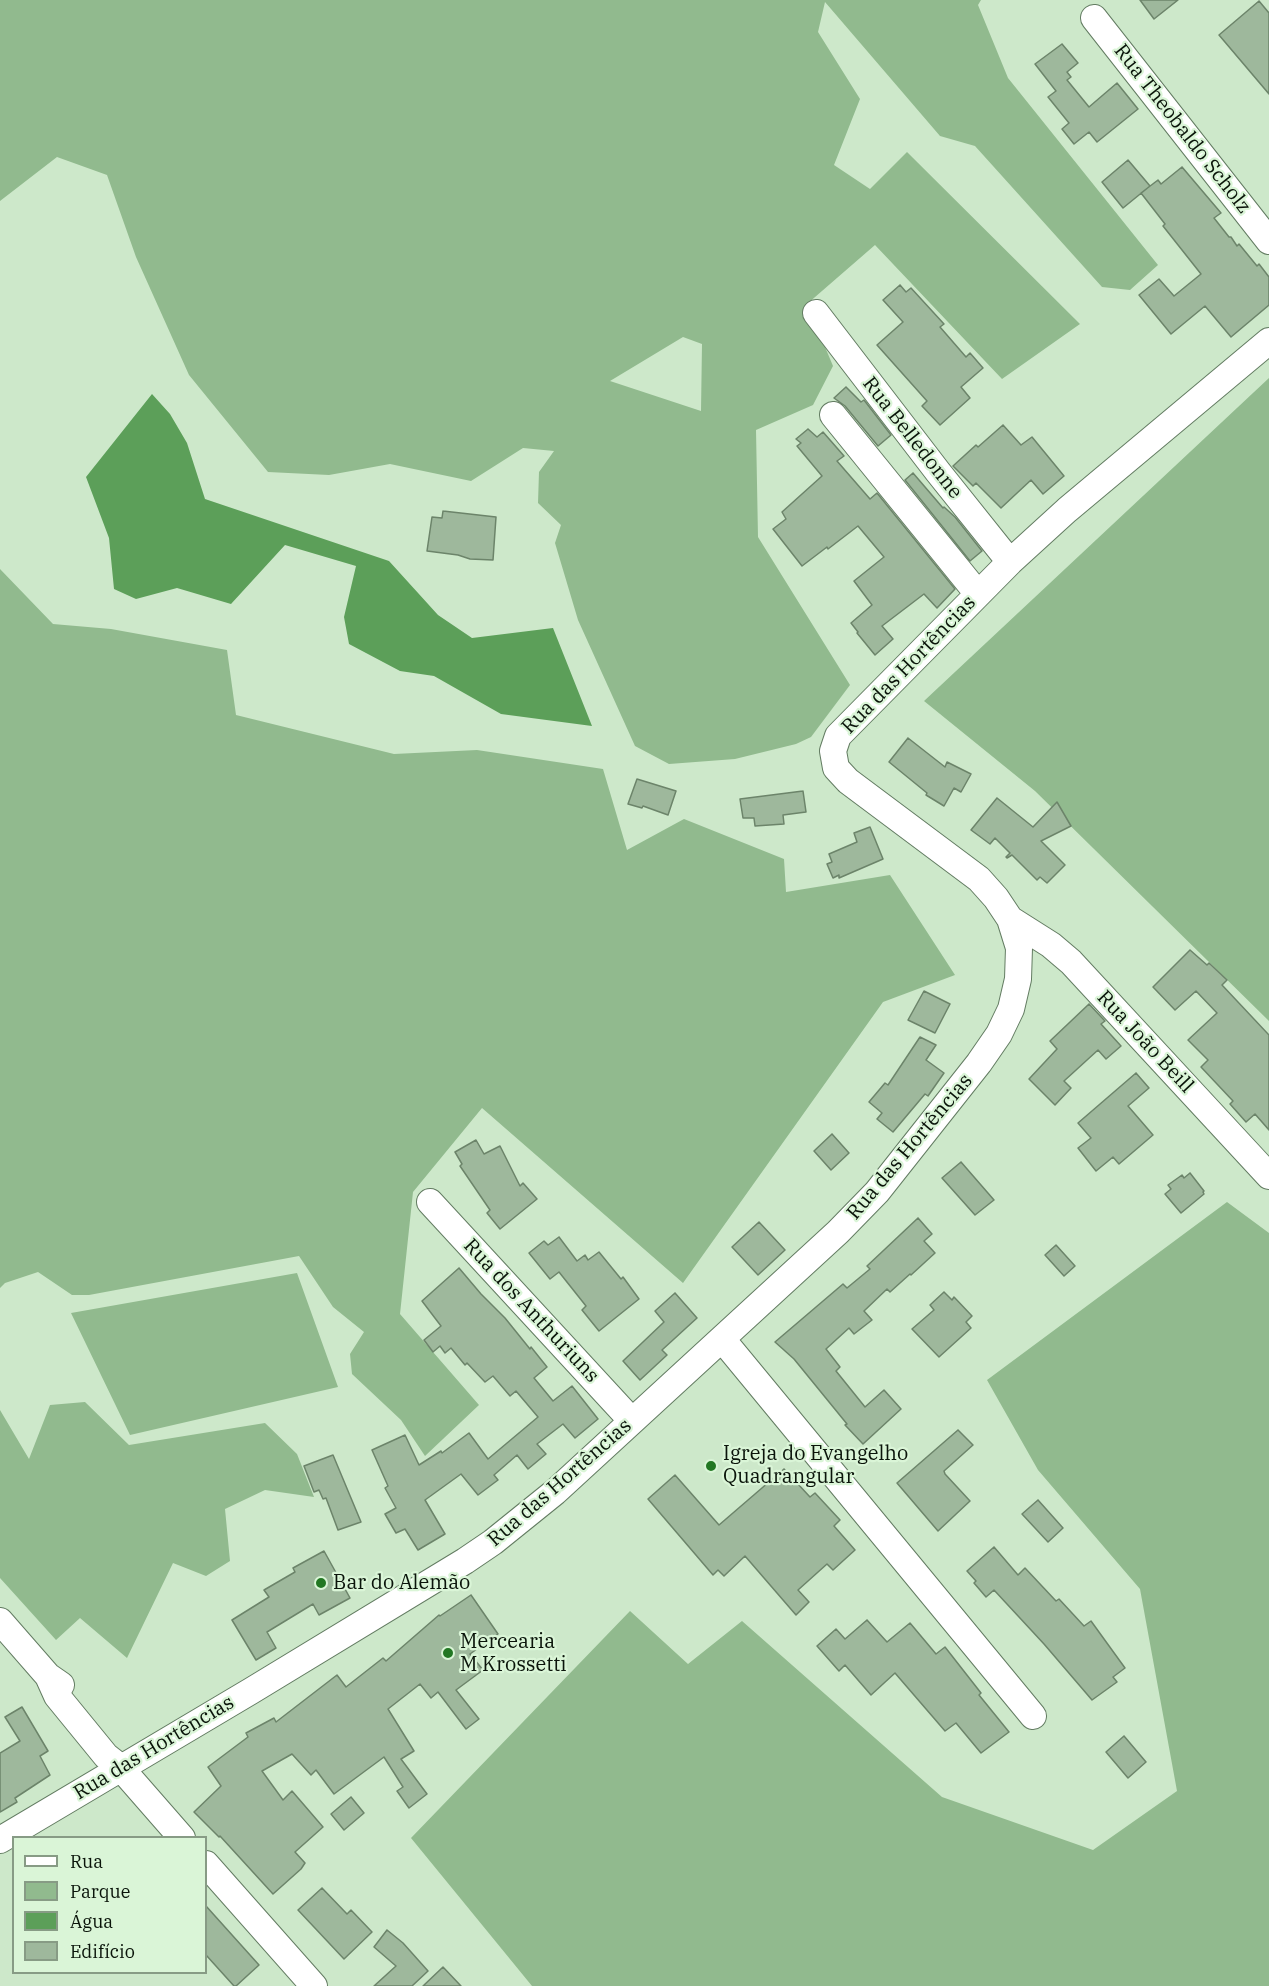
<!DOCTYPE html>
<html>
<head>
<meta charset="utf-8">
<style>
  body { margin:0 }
  #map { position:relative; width:1269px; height:1986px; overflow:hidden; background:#cde8ca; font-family:"IBM Plex Serif",serif }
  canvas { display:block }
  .legend { position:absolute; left:12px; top:1836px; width:195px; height:138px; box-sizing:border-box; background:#daf5d7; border:2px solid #879b85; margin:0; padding:8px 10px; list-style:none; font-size:18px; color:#0a140a }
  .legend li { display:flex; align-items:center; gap:12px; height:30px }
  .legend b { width:30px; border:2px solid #879b85 }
</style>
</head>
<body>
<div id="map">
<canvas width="1269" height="1986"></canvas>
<ul class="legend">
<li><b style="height:8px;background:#fff"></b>Rua</li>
<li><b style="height:16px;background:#91ba8e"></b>Parque</li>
<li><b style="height:16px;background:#5c9f59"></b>Água</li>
<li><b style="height:16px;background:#9eb89c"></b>Edifício</li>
</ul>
</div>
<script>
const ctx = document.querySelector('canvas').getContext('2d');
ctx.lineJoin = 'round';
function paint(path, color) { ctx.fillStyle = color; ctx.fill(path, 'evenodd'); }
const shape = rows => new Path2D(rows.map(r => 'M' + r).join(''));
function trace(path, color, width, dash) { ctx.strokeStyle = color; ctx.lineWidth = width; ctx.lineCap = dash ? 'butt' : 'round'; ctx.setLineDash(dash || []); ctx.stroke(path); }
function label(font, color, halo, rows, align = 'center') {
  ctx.font = font + ' "IBM Plex Serif",serif'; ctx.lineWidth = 4.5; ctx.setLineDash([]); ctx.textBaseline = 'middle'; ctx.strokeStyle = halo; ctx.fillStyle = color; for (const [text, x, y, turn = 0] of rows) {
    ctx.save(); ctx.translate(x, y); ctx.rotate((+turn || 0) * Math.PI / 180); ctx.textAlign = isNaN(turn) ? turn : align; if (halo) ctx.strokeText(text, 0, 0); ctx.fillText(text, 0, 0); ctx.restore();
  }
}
paint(shape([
  [0,0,981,0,978,5,1008,78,1158,265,1130,290,1102,287,975,146,940,136,825,2,818,32,860,99,834,165,870,189,907,152,1080,324,1002,379,875,245,807,304,833,366,813,405,756,430,758,537,850,685,811,737,796,744,735,759,669,764,635,746,578,620,555,543,561,525,538,503,539,472,554,451,523,448,471,481,390,464,329,475,268,472,189,375,136,257,107,175,57,157,0,201],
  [683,337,702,344,701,411,610,381],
  [1269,378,1269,1021,1035,791,924,701],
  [0,569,53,624,111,629,227,650,236,715,394,754,477,750,603,769,627,850,684,819,784,859,786,892,890,875,955,975,883,1002,683,1283,482,1108,413,1192,400,1314,479,1405,425,1456,401,1420,352,1374,350,1354,364,1332,333,1307,299,1256,89,1295,72,1295,38,1272,5,1283,0,1288],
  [1227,1202,1269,1233,1269,1986,532,1986,411,1838,630,1611,688,1664,742,1621,942,1797,1093,1850,1177,1791,1140,1589,1038,1470,987,1380],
  [297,1273,338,1387,130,1435,71,1313],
  [85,1402,129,1445,265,1423,297,1454,314,1497,265,1490,225,1509,230,1561,206,1576,173,1563,127,1658,80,1618,56,1640,0,1578,0,1410,29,1459,50,1405]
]), '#91ba8e');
paint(shape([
  [152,394,170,414,187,443,205,499,389,561,438,615,472,638,553,628,592,726,501,714,434,676,400,671,349,644,344,617,356,566,285,545,231,604,177,588,136,599,114,589,109,538,86,477]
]), '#5c9f59');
const building = shape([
  [1140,0,1178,0,1154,19,1140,0],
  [1259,1,1269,13,1269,94,1219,35,1259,1],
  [1062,44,1078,63,1067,72,1071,77,1067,80,1089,107,1117,83,1138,109,1097,142,1089,132,1074,144,1062,129,1069,123,1048,97,1056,91,1035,64,1062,44],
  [1128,160,1150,186,1123,208,1102,182,1128,160],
  [1182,167,1221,213,1214,218,1229,237,1231,237,1237,246,1239,244,1257,266,1259,264,1269,277,1269,305,1231,337,1205,306,1171,334,1139,295,1159,279,1174,296,1201,274,1163,226,1165,224,1141,193,1158,180,1161,184,1182,167],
  [900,285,906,292,911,288,944,324,940,327,966,357,970,353,983,368,961,387,970,398,940,425,922,406,927,401,877,345,903,322,883,300,900,285],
  [846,387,861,402,864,400,891,435,878,446,845,406,834,398,846,387],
  [1003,425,1021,445,1032,437,1064,476,1043,494,1031,480,1001,508,976,483,973,486,953,466,976,445,978,447,1003,425],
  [808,429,817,437,823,432,844,456,837,461,870,499,877,493,955,589,937,608,924,594,882,626,893,639,875,655,857,633,858,632,851,623,872,605,854,581,884,557,858,526,828,549,827,547,802,566,773,529,786,519,782,512,822,476,797,446,801,443,796,439,808,429],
  [913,473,943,508,944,507,955,517,982,551,970,561,905,480,913,473],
  [443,511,496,517,493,560,470,559,458,555,427,551,432,517,442,518,443,511],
  [908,738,945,767,947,762,971,774,961,792,954,788,944,806,926,795,927,793,889,762,908,738],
  [637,779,676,791,668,815,643,806,642,808,628,804,637,779],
  [803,791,806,812,783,815,784,824,755,826,754,818,743,818,740,799,803,791],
  [997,798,1033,827,1057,802,1071,826,1041,841,1065,865,1047,883,1040,877,1037,880,1012,855,1007,858,1006,857,1010,853,995,838,990,844,971,830,997,798],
  [870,827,883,859,839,878,839,875,833,878,827,864,832,862,829,854,857,842,854,833,870,827],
  [1190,950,1207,965,1209,963,1227,980,1222,985,1269,1035,1269,1130,1255,1114,1246,1122,1230,1104,1233,1101,1201,1067,1208,1060,1188,1040,1217,1013,1196,991,1175,1010,1153,987,1190,950],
  [924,991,950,1004,935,1033,908,1020,924,991],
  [1089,1004,1105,1021,1101,1024,1121,1046,1106,1059,1098,1050,1064,1081,1071,1088,1055,1105,1029,1079,1057,1049,1050,1041,1089,1004],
  [920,1037,936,1045,926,1060,944,1073,928,1096,925,1094,893,1132,877,1119,882,1113,869,1102,885,1083,888,1085,920,1037],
  [1136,1073,1149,1088,1128,1106,1153,1135,1119,1164,1113,1157,1096,1171,1078,1148,1091,1138,1078,1123,1136,1073],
  [832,1134,849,1153,831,1170,814,1151,832,1134],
  [476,1140,484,1154,500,1146,520,1186,523,1183,537,1199,500,1229,487,1213,490,1210,460,1166,462,1164,455,1152,476,1140],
  [961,1162,994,1200,975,1215,942,1178,961,1162],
  [1190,1173,1204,1191,1203,1192,1204,1194,1181,1213,1165,1194,1171,1189,1168,1185,1182,1175,1184,1178,1190,1173],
  [918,1218,932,1234,924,1241,935,1253,911,1275,910,1274,890,1292,887,1289,864,1311,872,1320,854,1334,849,1328,826,1349,840,1367,836,1371,865,1407,884,1390,901,1409,863,1444,845,1425,847,1424,794,1359,775,1342,843,1284,847,1288,870,1269,867,1266,918,1218],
  [759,1222,785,1250,758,1275,732,1247,759,1222],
  [559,1237,577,1261,585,1255,588,1260,599,1252,621,1279,623,1277,639,1299,599,1331,582,1310,586,1306,559,1272,550,1279,529,1253,544,1241,548,1245,559,1237],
  [1056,1245,1075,1266,1064,1276,1045,1255,1056,1245],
  [459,1268,481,1294,505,1318,530,1349,531,1347,547,1367,534,1378,553,1401,572,1386,598,1419,575,1438,563,1424,537,1444,546,1454,528,1469,517,1455,494,1475,498,1480,478,1495,461,1474,425,1500,445,1534,418,1550,405,1529,396,1533,385,1514,396,1508,385,1488,388,1486,372,1450,405,1435,419,1465,441,1451,442,1453,469,1433,488,1459,538,1417,516,1391,510,1396,493,1376,485,1382,467,1363,465,1365,451,1348,445,1353,440,1346,433,1352,424,1340,441,1326,422,1301,459,1268],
  [944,1292,952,1300,954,1297,972,1316,966,1322,971,1328,939,1357,912,1329,934,1310,930,1305,944,1292],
  [675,1293,697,1318,662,1350,667,1355,640,1380,623,1361,664,1322,655,1311,675,1293],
  [958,1430,973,1445,944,1471,945,1474,970,1501,938,1531,897,1483,958,1430],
  [333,1455,361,1522,338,1530,326,1498,323,1499,319,1490,314,1492,304,1466,333,1455],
  [784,1469,810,1497,815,1493,840,1520,834,1526,855,1550,833,1570,827,1564,798,1590,809,1602,796,1615,745,1556,724,1576,718,1570,713,1575,648,1499,675,1475,719,1525,784,1469],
  [1038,1500,1063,1528,1048,1542,1022,1514,1038,1500],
  [994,1547,1018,1575,1025,1568,1056,1601,1059,1599,1084,1626,1091,1621,1125,1668,1113,1677,1117,1682,1092,1700,1044,1644,994,1590,986,1597,974,1583,976,1581,967,1571,994,1547],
  [324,1551,350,1598,319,1615,313,1604,267,1632,276,1648,256,1660,232,1620,269,1597,264,1590,295,1572,293,1568,324,1551],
  [471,1595,498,1634,470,1654,483,1670,456,1690,479,1719,466,1729,438,1692,431,1698,420,1684,388,1709,414,1751,401,1759,427,1794,409,1808,397,1791,403,1787,384,1757,334,1794,316,1770,311,1775,292,1754,262,1771,283,1800,292,1791,323,1827,295,1852,305,1863,301,1869,273,1894,220,1836,219,1837,194,1812,221,1786,208,1767,248,1737,246,1733,274,1718,276,1722,337,1675,346,1687,383,1658,386,1661,439,1615,440,1616,471,1595],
  [867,1620,887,1642,910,1623,936,1654,945,1647,981,1693,979,1695,1009,1732,981,1753,956,1723,945,1731,895,1673,871,1695,845,1665,839,1671,817,1646,836,1629,845,1639,867,1620],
  [22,1707,48,1751,40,1756,50,1775,15,1798,17,1802,0,1812,0,1753,20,1741,5,1717,22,1707],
  [1124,1736,1146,1762,1128,1778,1106,1752,1124,1736],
  [351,1797,364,1813,344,1830,331,1814,351,1797],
  [322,1888,347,1914,351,1910,372,1932,344,1959,298,1910,322,1888],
  [206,1906,259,1965,236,1986,234,1986,206,1955,206,1906],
  [387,1930,403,1943,428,1971,412,1986,374,1986,396,1966,374,1947,387,1930],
  [443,1967,461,1986,423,1986,443,1967]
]);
paint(building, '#9eb89c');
trace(building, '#6c846a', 1.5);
const minor = shape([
  [1094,18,1269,241],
  [816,313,938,472,1010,562],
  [833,415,978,594],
  [1010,919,1051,945,1071,962,1269,1176],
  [430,1202,632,1421],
  [722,1339,1033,1716],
  [0,1621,48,1676,61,1685],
  [48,1676,57,1696,106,1756,120,1767,182,1838],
  [0,1840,251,1691,465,1561,493,1542,555,1492,838,1232,877,1192,979,1063,999,1034,1011,1009,1018,979,1019,948,1010,919,996,898,979,879,848,781,836,768,833,751,838,736,1010,562,1067,510,1269,341],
  [206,1864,314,1986]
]);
trace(minor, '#637c62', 28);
trace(minor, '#fff', 26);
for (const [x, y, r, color] of [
  [711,1466,6,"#227723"],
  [321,1583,6,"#227723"],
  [448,1653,6,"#227723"]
]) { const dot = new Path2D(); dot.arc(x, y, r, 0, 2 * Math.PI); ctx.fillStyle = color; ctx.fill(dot); trace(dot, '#daf5d7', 2); }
label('20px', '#0a140a', '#daf5d7', [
  ["Rua Theobaldo Scholz",1182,129,52],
  ["Rua Belledonne",912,438,52],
  ["Rua das Hortências",909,665,-46],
  ["Rua João Beill",1145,1042,47],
  ["Rua das Hortências",910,1147,-50],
  ["Rua dos Anthuriuns",531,1311,47],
  ["Rua das Hortências",560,1483,-41],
  ["Rua das Hortências",154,1748,-31]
]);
label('20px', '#0a140a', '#daf5d7', [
  ["Igreja do Evangelho",723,1454],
  ["Quadrangular",723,1477],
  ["Bar do Alemão",333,1583],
  ["Mercearia",460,1642],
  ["M Krossetti",460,1665]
], 'left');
</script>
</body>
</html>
